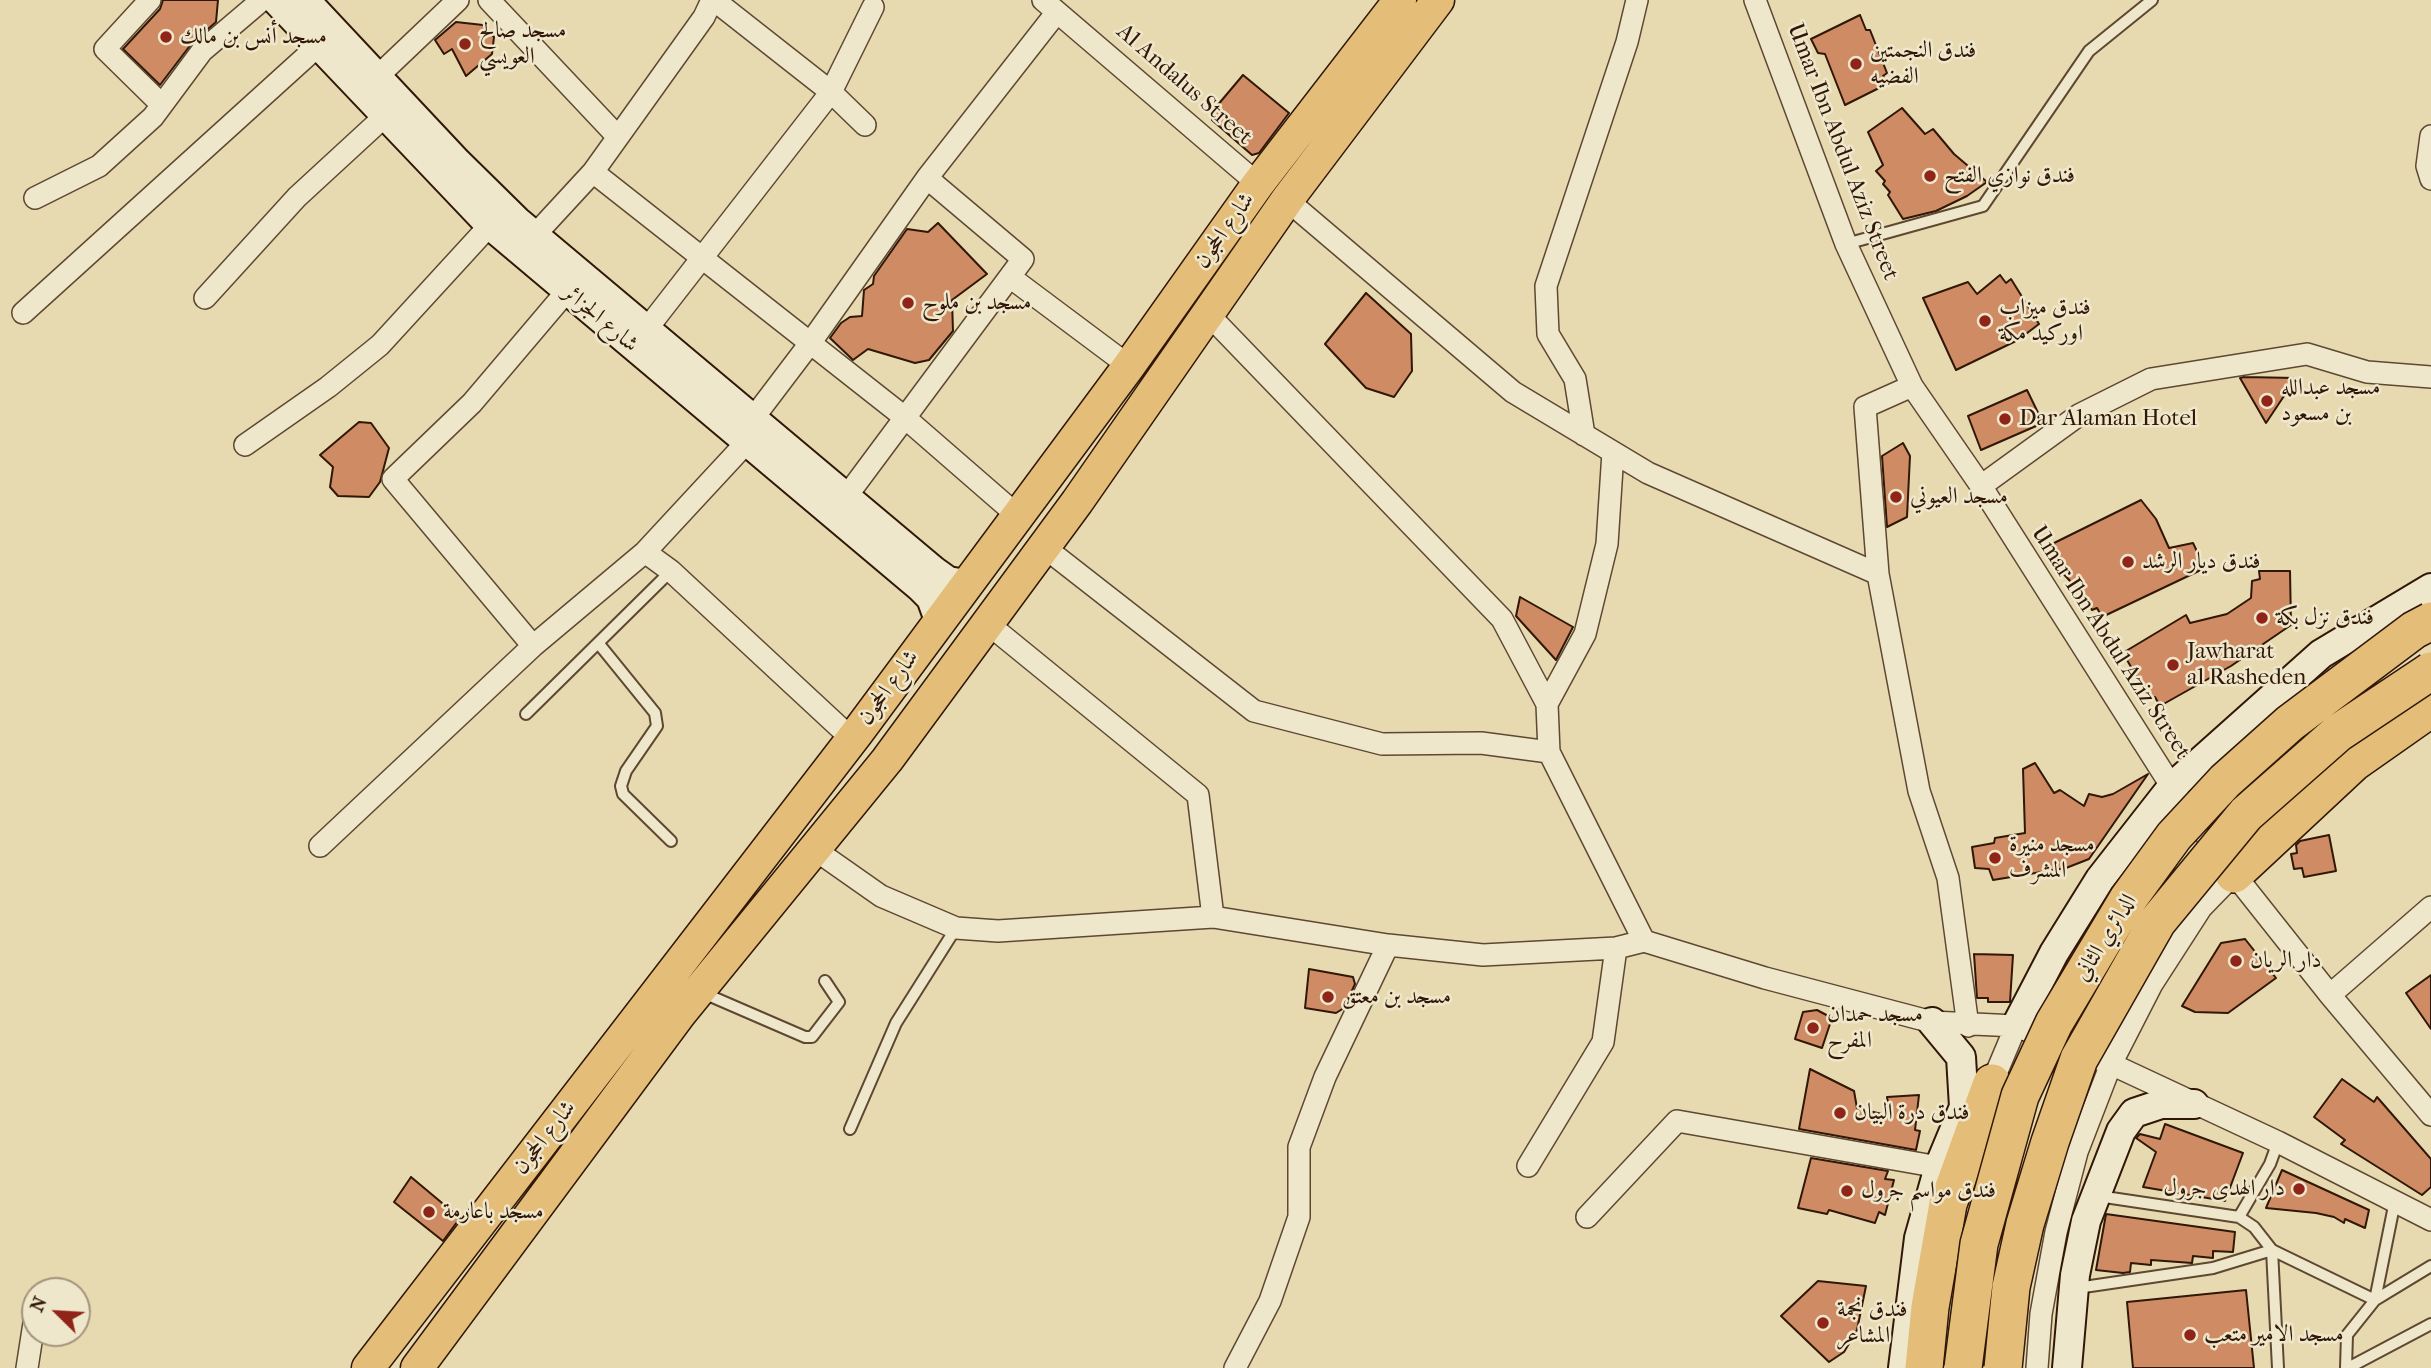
<!DOCTYPE html>
<html>
<head>
<meta charset="utf-8">
<style>
  body { margin:0 }
  #map { position:relative; width:2431px; height:1368px; overflow:hidden; background:#e7dab0; font-family:"IM FELL French Canon",serif }
  canvas { display:block }
  .north { position:absolute; left:21px; top:1277px; width:70px; height:70px; box-sizing:border-box; background:#efe7cc; border:2px solid #a3947d; border-radius:50%; rotate:294deg; font-size:19px; font-weight:700; line-height:28px; text-align:center; color:#301707 }
  .north::after { content:''; display:block; margin:auto; width:24px; height:32px; background:#8f2418; clip-path:polygon(50% 0,100% 100%,50% 72%,0 100%) }
</style>
</head>
<body>
<div id="map">
<canvas width="2431" height="1368"></canvas>
<div class="north">N</div>
</div>
<script>
const ctx = document.querySelector('canvas').getContext('2d');
ctx.lineJoin = 'round';
function paint(path, color) { ctx.fillStyle = color; ctx.fill(path, 'evenodd'); }
const shape = rows => new Path2D(rows.map(r => 'M' + r).join(''));
function trace(path, color, width, dash) { ctx.strokeStyle = color; ctx.lineWidth = width; ctx.lineCap = dash ? 'butt' : 'round'; ctx.setLineDash(dash || []); ctx.stroke(path); }
function label(font, color, halo, rows, align = 'center') {
  ctx.font = font + ' "IM FELL French Canon",Amiri,serif'; ctx.lineWidth = 5; ctx.setLineDash([]); ctx.textBaseline = 'middle'; ctx.strokeStyle = halo; ctx.fillStyle = color; for (const [text, x, y, turn = 0] of rows) {
    ctx.save(); ctx.translate(x, y); ctx.rotate((+turn || 0) * Math.PI / 180); ctx.textAlign = isNaN(turn) ? turn : align; if (halo) ctx.strokeText(text, 0, 0); ctx.fillText(text, 0, 0); ctx.restore();
  }
}
const building = shape([
  [163,0,218,0,216,22,192,43,160,85,123,49,160,9,163,0],
  [1860,15,1866,30,1870,30,1887,73,1883,76,1887,84,1845,105,1825,54,1818,53,1811,39,1860,15],
  [456,22,483,25,494,37,492,54,466,76,452,49,444,54,435,40,456,22],
  [1243,75,1289,113,1259,153,1252,155,1212,120,1211,113,1243,75],
  [1902,108,1925,134,1933,129,1954,154,1987,182,1967,196,1936,211,1903,219,1888,195,1890,192,1883,184,1885,181,1876,171,1883,165,1868,132,1902,108],
  [938,223,987,274,952,300,953,331,929,360,915,363,868,349,853,360,830,338,841,323,850,317,862,316,864,290,873,284,874,276,907,229,928,232,938,223],
  [2000,275,2006,283,2011,279,2039,324,2018,340,1956,370,1923,298,1968,282,1977,294,2000,275],
  [1366,293,1411,334,1412,371,1394,397,1366,388,1325,344,1366,293],
  [2244,377,2296,378,2266,423,2240,378,2244,377],
  [2027,390,2043,423,1981,450,1968,416,2027,390],
  [359,422,371,423,389,448,380,482,369,497,338,496,330,487,333,467,320,455,359,422],
  [1903,443,1910,456,1907,517,1887,527,1882,456,1903,443],
  [2141,500,2156,519,2169,548,2193,543,2205,568,2102,617,2097,608,2092,610,2085,597,2057,567,2046,547,2141,500],
  [2259,571,2290,571,2291,625,2231,666,2160,706,2155,697,2150,700,2127,660,2130,658,2126,651,2186,615,2190,623,2227,614,2251,598,2252,581,2260,579,2259,571],
  [1520,597,1573,627,1556,660,1516,616,1520,597],
  [2035,763,2054,793,2060,790,2084,806,2089,794,2102,797,2113,794,2148,774,2089,859,2066,868,1993,880,1989,869,1975,868,1972,847,1994,843,1995,838,2025,833,2023,769,2035,763],
  [2329,835,2336,871,2304,877,2302,868,2294,869,2291,854,2297,853,2296,845,2300,841,2329,835],
  [2245,939,2276,978,2228,1013,2195,1012,2182,1006,2221,943,2245,939],
  [1974,954,2013,955,2010,1002,1988,1002,1988,998,1977,998,1974,954],
  [1309,969,1353,977,1355,984,1344,1008,1336,1013,1305,1008,1309,969],
  [2431,975,2431,1029,2406,993,2431,975],
  [1817,1010,1832,1018,1822,1048,1795,1039,1803,1012,1817,1010],
  [1810,1069,1854,1091,1857,1108,1890,1116,1887,1097,1919,1095,1915,1130,1920,1131,1916,1150,1799,1129,1810,1069],
  [2342,1079,2374,1102,2377,1097,2431,1159,2431,1187,2422,1195,2341,1144,2345,1140,2314,1117,2342,1079],
  [2165,1124,2243,1153,2225,1201,2143,1187,2156,1152,2136,1138,2140,1134,2160,1139,2165,1124],
  [1811,1158,1888,1171,1885,1179,1894,1180,1885,1215,1879,1212,1875,1223,1829,1210,1827,1214,1798,1208,1811,1158],
  [2282,1170,2369,1210,2365,1228,2345,1219,2344,1223,2334,1217,2316,1213,2266,1208,2282,1170],
  [411,1177,460,1218,443,1241,394,1202,411,1177],
  [2106,1214,2235,1232,2233,1252,2213,1251,2213,1258,2193,1256,2192,1263,2151,1260,2151,1265,2131,1263,2130,1272,2123,1273,2096,1270,2106,1214],
  [1818,1281,1866,1286,1857,1330,1844,1352,1829,1362,1781,1316,1818,1281],
  [2246,1290,2254,1368,2133,1368,2127,1302,2246,1290]
]);
paint(building, '#ce8b64');
trace(building, '#301707', 2);
const lane = shape([
  [1846,244,1983,206,2089,51,2152,0],
  [599,644,655,713,657,726,626,771,621,786,623,794,671,841],
  [526,714,671,571],
  [701,992,805,1037,812,1037,839,1002,825,981],
  [850,1129,896,1023,956,928],
  [2239,1217,2270,1164,2278,1142],
  [2077,1288,2213,1268,2272,1250,2254,1227,2239,1217,2098,1196],
  [2278,1368,2272,1250,2375,1300,2431,1266],
  [2346,1368,2347,1335,2375,1300,2395,1201],
  [2348,1368,2431,1324]
]);
const street = shape([
  [150,0,105,49,162,105],
  [489,0,618,137],
  [714,0,831,92,865,125],
  [1043,0,1258,184],
  [1755,0,1846,244,1912,386,1981,486,2172,787,2234,874,2330,995,2431,1115],
  [377,77,458,0],
  [2431,136,2427,166,2431,179],
  [593,172,903,416,1018,516],
  [35,198,99,166,153,117,202,51,262,0],
  [1287,200,1513,392,1648,473,1878,574],
  [534,236,593,172,704,17,712,0],
  [1010,277,1129,366],
  [205,298,297,197,385,116],
  [23,313,319,45],
  [1207,313,1502,619,1547,704,1549,752],
  [646,330,831,92,873,7],
  [1912,386,1865,407,1878,574,1919,791,1948,878,1968,1026],
  [745,429,811,342,927,178,1057,12],
  [1584,435,1575,379,1548,334,1546,286,1627,42,1637,0],
  [245,445,328,387,380,345,490,225],
  [1981,486,2079,415,2151,379,2307,354,2367,372,2431,377],
  [846,497,1023,259,927,178],
  [1044,547,1254,711,1382,744,1481,743,1549,752,1644,941],
  [645,552,671,571,852,739],
  [987,623,1198,795,1213,917],
  [533,646,393,479,472,403,567,291],
  [1547,704,1585,634,1607,544,1613,452],
  [320,846,533,646,645,552,747,442],
  [814,849,881,896,956,928,998,931,1213,917,1388,945,1483,955,1616,948,1644,941,1765,978,1932,1022,2016,1026,2111,1064,2278,1142,2431,1220],
  [2330,995,2431,907],
  [1992,1083,2016,1026],
  [1528,1166,1603,1042,1616,948],
  [1587,1217,1677,1121,1939,1167],
  [27,1368,34,1323],
  [1235,1368,1270,1301,1299,1217,1299,1147,1325,1077,1388,945],
  [2037,1368,2041,1314,2056,1232,2077,1152,2111,1064,2152,984,2201,908,2234,874]
]);
const secondary = shape([
  [276,0,490,225,920,587,931,598,939,620],
  [305,0,457,162,517,221,934,571,948,581,965,584],
  [2016,1026,2054,953,2100,879,2172,787,2321,654,2431,588],
  [1903,1368,1919,1238,1939,1167,1964,1107,1961,1057,1932,1022],
  [2067,1368,2075,1275,2086,1221,2121,1131,2134,1113,2161,1104,2194,1104]
]);
const primary = shape([
  [368,1368,857,733,1129,366,1258,184,1400,0],
  [417,1368,679,1015,887,760,1077,502,1287,200,1438,0]
]);
const highway = shape([
  [2234,874,2353,763,2431,708],
  [1924,1368,1930,1307,1948,1204,1992,1083]
]);
trace(lane, '#5e4831', 14);
trace(street, '#5e4831', 24);
trace(secondary, '#301707', 32);
trace(primary, '#301707', 35);
trace(highway, '#301707', 40);
trace(lane, '#efe7cc', 10);
trace(street, '#efe7cc', 21);
trace(secondary, '#efe7cc', 28);
trace(primary, '#e4bd78', 32);
trace(highway, '#e4bd78', 37);
const highwayBridge = shape([
  [1963,1368,1979,1244,2020,1096,2054,1023,2128,899,2174,836,2225,781,2290,723,2414,630,2431,621],
  [2003,1368,2011,1287,2025,1224,2050,1142,2079,1059,2157,922,2246,814,2338,733,2431,671]
]);
trace(highwayBridge, '#301707', 40, []);
trace(highwayBridge, '#e4bd78', 37);
for (const [x, y, r, color] of [
  [166,37,7,"#8f2418"],
  [465,44,7,"#8f2418"],
  [1856,64,7,"#8f2418"],
  [1930,176,7,"#8f2418"],
  [908,303,7,"#8f2418"],
  [1985,321,7,"#8f2418"],
  [2267,401,7,"#8f2418"],
  [2005,419,7,"#8f2418"],
  [1896,497,7,"#8f2418"],
  [2128,562,7,"#8f2418"],
  [2262,618,7,"#8f2418"],
  [2173,665,7,"#8f2418"],
  [1995,858,7,"#8f2418"],
  [2236,961,7,"#8f2418"],
  [1328,997,7,"#8f2418"],
  [1813,1028,7,"#8f2418"],
  [1840,1113,7,"#8f2418"],
  [2299,1189,7,"#8f2418"],
  [1847,1191,7,"#8f2418"],
  [429,1212,7,"#8f2418"],
  [1823,1323,7,"#8f2418"],
  [2190,1335,7,"#8f2418"]
]) { const dot = new Path2D(); dot.arc(x, y, r, 0, 2 * Math.PI); ctx.fillStyle = color; ctx.fill(dot); trace(dot, '#efe7cc', 2.5); }
label('23px', '#301707', '#efe7cc', [
  ["مسجد صالح",479,31],
  ["العويسي",479,57],
  ["مسجد أنس بن مالك",180,37],
  ["فندق النجمتين",1870,51],
  ["الفضيه",1870,77],
  ["فندق نوازي الفتح",1944,176],
  ["مسجد بن ملوح",922,303],
  ["فندق ميزاب",1999,308],
  ["اوركيد مكة",1999,334],
  ["مسجد عبدالله",2281,388],
  ["بن مسعود",2281,414],
  ["Dar Alaman Hotel",2019,419],
  ["مسجد العيوني",1910,497],
  ["فندق ديار الرشد",2142,562],
  ["فندق نزل بكة",2276,618],
  ["Jawharat",2187,652],
  ["al Rasheden",2187,678],
  ["مسجد منيرة",2009,845],
  ["المشرف",2009,871],
  ["دار الريان",2250,961],
  ["مسجد بن معتق",1342,997],
  ["مسجد حمدان",1827,1015],
  ["المفرح",1827,1041],
  ["فندق درة البيان",1854,1113],
  ["دار الهدى جرول",2285,1189,"right"],
  ["فندق مواسم جرول",1861,1191],
  ["مسجد باعارمة",443,1212],
  ["فندق نجمة",1837,1310],
  ["المشاعر",1837,1336],
  ["مسجد الامير متعب",2204,1335]
], 'left');
label('23px', '#301707', '#efe7cc', [
  ["Al Andalus Street",1184,85,41],
  ["Umar Ibn Abdul Aziz Street",1842,152,69],
  ["شارع الحجون",1225,231,-55],
  ["شارع الجزائر",600,319,40],
  ["Umar Ibn Abdul Aziz Street",2110,643,57],
  ["شارع الحجون",889,688,-54],
  ["الدائري الثاني",2106,938,-58],
  ["شارع الحجون",545,1138,-52]
]);
</script>
</body>
</html>
